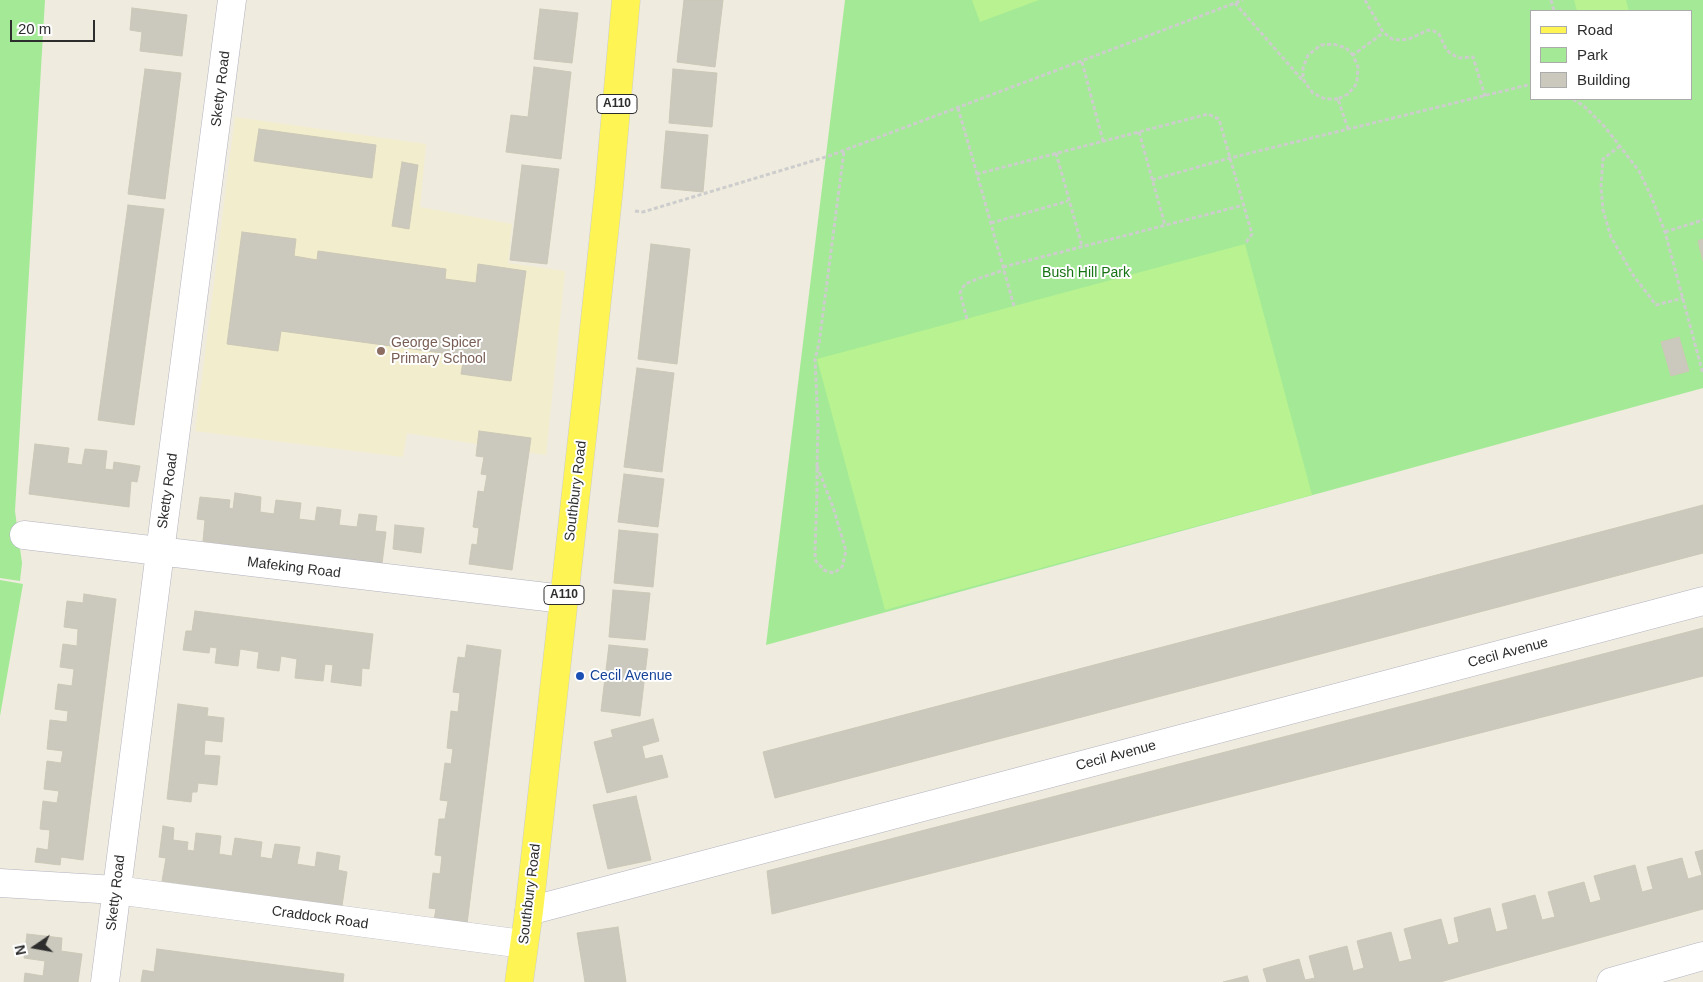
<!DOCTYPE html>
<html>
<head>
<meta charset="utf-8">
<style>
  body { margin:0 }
  #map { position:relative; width:1703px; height:982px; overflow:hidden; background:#efebde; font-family:Arial,sans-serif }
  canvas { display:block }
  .legend { position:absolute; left:1530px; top:10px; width:162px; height:90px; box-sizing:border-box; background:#fff; border:1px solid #ababab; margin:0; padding:6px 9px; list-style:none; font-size:15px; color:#2d2d2d }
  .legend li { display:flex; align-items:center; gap:10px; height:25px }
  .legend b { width:25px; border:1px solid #ababab }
  .north { position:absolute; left:10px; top:922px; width:50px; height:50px; -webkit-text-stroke:4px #fff; paint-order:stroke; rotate:258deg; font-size:14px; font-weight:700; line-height:20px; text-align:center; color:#2d2d2d }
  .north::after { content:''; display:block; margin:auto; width:18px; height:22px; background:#2d2d2d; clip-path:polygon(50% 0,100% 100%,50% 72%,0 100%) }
  .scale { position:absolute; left:10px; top:20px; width:85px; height:22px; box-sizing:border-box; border:2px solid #2d2d2d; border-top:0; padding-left:6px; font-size:15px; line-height:18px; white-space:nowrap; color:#2d2d2d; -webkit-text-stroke:4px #fff; paint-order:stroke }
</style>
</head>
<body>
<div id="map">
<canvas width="1703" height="982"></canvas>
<ul class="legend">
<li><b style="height:6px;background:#fef555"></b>Road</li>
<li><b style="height:14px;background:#a4ea96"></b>Park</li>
<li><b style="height:14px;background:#cbc9bd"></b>Building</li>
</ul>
<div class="north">N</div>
<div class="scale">20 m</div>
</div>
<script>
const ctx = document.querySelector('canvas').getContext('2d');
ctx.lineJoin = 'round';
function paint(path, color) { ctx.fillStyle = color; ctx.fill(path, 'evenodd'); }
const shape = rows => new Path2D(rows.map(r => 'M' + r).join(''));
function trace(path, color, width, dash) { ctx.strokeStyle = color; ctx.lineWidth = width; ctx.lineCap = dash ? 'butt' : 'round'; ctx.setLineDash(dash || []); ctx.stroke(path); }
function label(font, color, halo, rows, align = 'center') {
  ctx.font = font + ' Arial,sans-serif'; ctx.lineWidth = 4; ctx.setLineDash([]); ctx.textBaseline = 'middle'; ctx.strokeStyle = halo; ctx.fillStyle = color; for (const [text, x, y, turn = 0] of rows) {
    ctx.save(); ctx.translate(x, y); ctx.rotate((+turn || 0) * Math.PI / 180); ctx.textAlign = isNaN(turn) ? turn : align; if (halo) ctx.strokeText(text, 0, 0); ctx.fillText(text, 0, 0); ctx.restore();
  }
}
paint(shape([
  [235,117,426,144,420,207,512,224,508,263,565,271,546,455,407,433,403,457,195,431]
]), '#f2edcd');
paint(shape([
  [0,0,45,0,15,511,22,563,20,581,0,578],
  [845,0,1703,0,1703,388,766,645],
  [1532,11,1692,11,1692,99,1532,99],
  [0,580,23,584,0,716]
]), '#a4ea96');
paint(shape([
  [972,0,1039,0,980,22],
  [1574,0,1626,0,1629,11,1577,11],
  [1245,244,1312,495,885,610,817,359]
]), '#b8f291');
const building = shape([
  [684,0,723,0,715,67,677,62,684,0],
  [132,8,187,15,182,56,140,51,142,32,130,30,132,8],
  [540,9,578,13,572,63,534,59,540,9],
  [534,67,571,72,561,159,506,152,511,115,528,117,534,67],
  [145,69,181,73,165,199,128,194,145,69],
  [673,69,717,73,712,127,669,123,673,69],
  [259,129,376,145,372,178,254,161,259,129],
  [666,131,708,135,703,192,661,188,666,131],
  [402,162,418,165,409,229,392,226,402,162],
  [522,165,559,169,547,264,510,260,522,165],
  [128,205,164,209,134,425,98,420,128,205],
  [242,232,296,239,294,256,317,260,318,251,446,269,445,279,476,283,478,264,526,271,511,381,461,374,464,356,281,331,278,351,227,344,242,232],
  [1703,239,1703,261,1698,241,1703,239],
  [651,244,690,249,677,364,638,359,651,244],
  [1679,337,1689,371,1671,376,1661,342,1679,337],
  [637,368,674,373,662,472,624,467,637,368],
  [479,431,531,438,512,570,469,564,472,544,477,545,479,528,473,527,478,491,484,492,487,475,481,474,484,457,476,456,479,431],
  [35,444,69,448,67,463,82,465,85,449,107,451,105,469,113,470,114,462,140,466,137,482,131,481,129,507,29,494,35,444],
  [624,474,664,479,658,527,618,522,624,474],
  [235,493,261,497,260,512,274,514,276,500,301,503,299,519,315,521,317,507,341,510,339,525,357,527,359,514,377,516,375,531,386,532,382,564,203,541,205,520,197,519,200,497,230,500,229,508,233,509,235,493],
  [1703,505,1703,553,775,798,763,752,1703,505],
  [395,525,424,528,421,553,393,549,395,525],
  [619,530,658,534,653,587,614,583,619,530],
  [613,590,650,593,645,640,609,637,613,590],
  [84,594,116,599,83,860,61,857,60,865,35,862,37,848,48,850,50,830,40,829,43,801,57,803,59,791,44,789,47,761,61,763,63,751,47,749,50,720,67,722,68,711,55,709,58,684,72,686,74,669,60,667,63,644,77,646,78,629,64,627,67,601,83,603,84,594],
  [195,611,373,634,369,669,362,668,361,686,331,682,333,665,325,664,323,681,295,678,297,659,281,656,279,671,257,668,259,652,240,649,238,666,215,663,217,648,210,647,209,653,183,650,186,631,192,631,195,611],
  [1703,628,1703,676,772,914,767,871,1703,628],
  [467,645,501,650,467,924,434,920,436,909,429,908,433,873,440,874,442,856,435,855,439,819,445,819,448,801,440,800,445,763,451,764,453,749,447,748,451,711,458,712,460,693,453,692,458,657,465,658,467,645],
  [609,645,648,649,640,716,601,711,609,645],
  [178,704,208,708,207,716,224,718,222,742,205,740,204,755,220,756,217,785,198,783,197,792,192,792,191,802,167,799,178,704],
  [653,719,659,741,642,746,645,759,662,755,668,777,607,793,594,742,613,737,611,730,653,719],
  [636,796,651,860,608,869,593,805,636,796],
  [163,826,174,828,173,840,188,842,187,850,194,851,196,833,221,836,219,854,232,856,235,838,262,842,260,857,272,859,275,844,300,847,297,864,315,867,317,852,340,856,338,870,347,872,342,906,162,881,166,858,159,857,163,826],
  [1703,850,1703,909,1440,982,1267,982,1263,969,1299,959,1305,980,1315,978,1309,956,1347,946,1353,971,1364,968,1357,941,1391,932,1399,962,1412,959,1404,929,1441,919,1448,945,1459,942,1454,918,1490,908,1496,932,1508,929,1502,904,1535,895,1542,920,1555,917,1548,892,1584,882,1590,903,1601,900,1594,876,1635,865,1642,892,1653,889,1647,867,1682,858,1688,879,1702,875,1695,852,1703,850],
  [618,927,626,982,585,982,577,933,618,927],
  [27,934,62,938,61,951,82,954,78,982,24,982,25,973,43,976,45,961,24,958,27,934],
  [157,949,344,974,343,982,141,982,143,970,154,972,157,949],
  [1247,976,1249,982,1223,982,1247,976]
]);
paint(building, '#cbc9bd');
trace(building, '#cbc8b7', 1);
const minor = shape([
  [24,535,563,599],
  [0,883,116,890,523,944],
  [529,911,1703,601],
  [105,982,160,552,232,0],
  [1611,982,1703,956]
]);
const major = shape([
  [519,982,529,911,586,403,609,188,626,0]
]);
trace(minor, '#b2b2c1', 29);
trace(major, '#cdcdcd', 29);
trace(shape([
  [1365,0,1383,32,1392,39,1401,40,1409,39,1428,30,1434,31,1439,34,1446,49,1451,54,1460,58,1473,57,1485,96],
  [1551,0,1554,11],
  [1235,3,1304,82],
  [1082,62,1103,141],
  [1338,99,1325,99,1313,93,1306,84,1303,78,1303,68,1308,55,1321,45,1333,44,1346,48,1353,55],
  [1573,99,1585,107,1605,127,1639,171,1651,196,1665,232,1703,374],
  [958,108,977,174],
  [1348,129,1338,99,1348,94,1355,86,1357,81,1358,67,1353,55,1383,33],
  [1139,132,1165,225],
  [1620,146,1603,159,1601,186,1603,210,1611,237,1633,275,1656,305,1683,298],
  [1056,153,1082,246],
  [1152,180,1230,158,1532,84],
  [635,211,643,212,829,156,1243,0],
  [991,223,1068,201],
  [1665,232,1703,220],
  [1003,267,1244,205],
  [1014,306,977,174,1208,114,1219,119,1230,158,1252,234,1245,244],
  [967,319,960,293,965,284,977,279,1004,270],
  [817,466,833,507,846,551,842,567,834,573,829,572,824,570,816,561,815,554,817,492,817,466,818,426,815,359,819,344,844,151]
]), '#cdcdcd', 3, [4, 2.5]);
trace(minor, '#fff', 28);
trace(major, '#fef555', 28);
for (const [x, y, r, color] of [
  [381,351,5,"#8d6e63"],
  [580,676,5,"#1a4fb4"]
]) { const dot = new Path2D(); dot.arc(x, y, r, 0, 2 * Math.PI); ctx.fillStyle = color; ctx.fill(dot); trace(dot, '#fff', 2); }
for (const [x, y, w] of [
  [617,104,40],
  [564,595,40]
]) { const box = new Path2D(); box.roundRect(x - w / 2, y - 9.5, w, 19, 4); ctx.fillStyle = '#fff'; ctx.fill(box); trace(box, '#2d2d2d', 1); }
label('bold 12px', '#2d2d2d', null, [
  ["A110",617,104],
  ["A110",564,595]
]);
label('14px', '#2d2d2d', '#fff', [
  ["Sketty Road",221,89,-83],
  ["Sketty Road",168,491,-82],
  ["Southbury Road",576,491,-83],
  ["Mafeking Road",294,568,7],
  ["Cecil Avenue",1508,653,-15],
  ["Cecil Avenue",1116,756,-15],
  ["Sketty Road",116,893,-83],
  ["Southbury Road",530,894,-83],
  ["Craddock Road",320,918,8]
]);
label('14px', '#167314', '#fff', [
  ["Bush Hill Park",1086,273]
]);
label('14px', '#785e54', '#fff', [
  ["George Spicer",391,343],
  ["Primary School",391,359]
], 'left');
label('14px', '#164399', '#fff', [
  ["Cecil Avenue",590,676]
], 'left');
</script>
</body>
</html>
